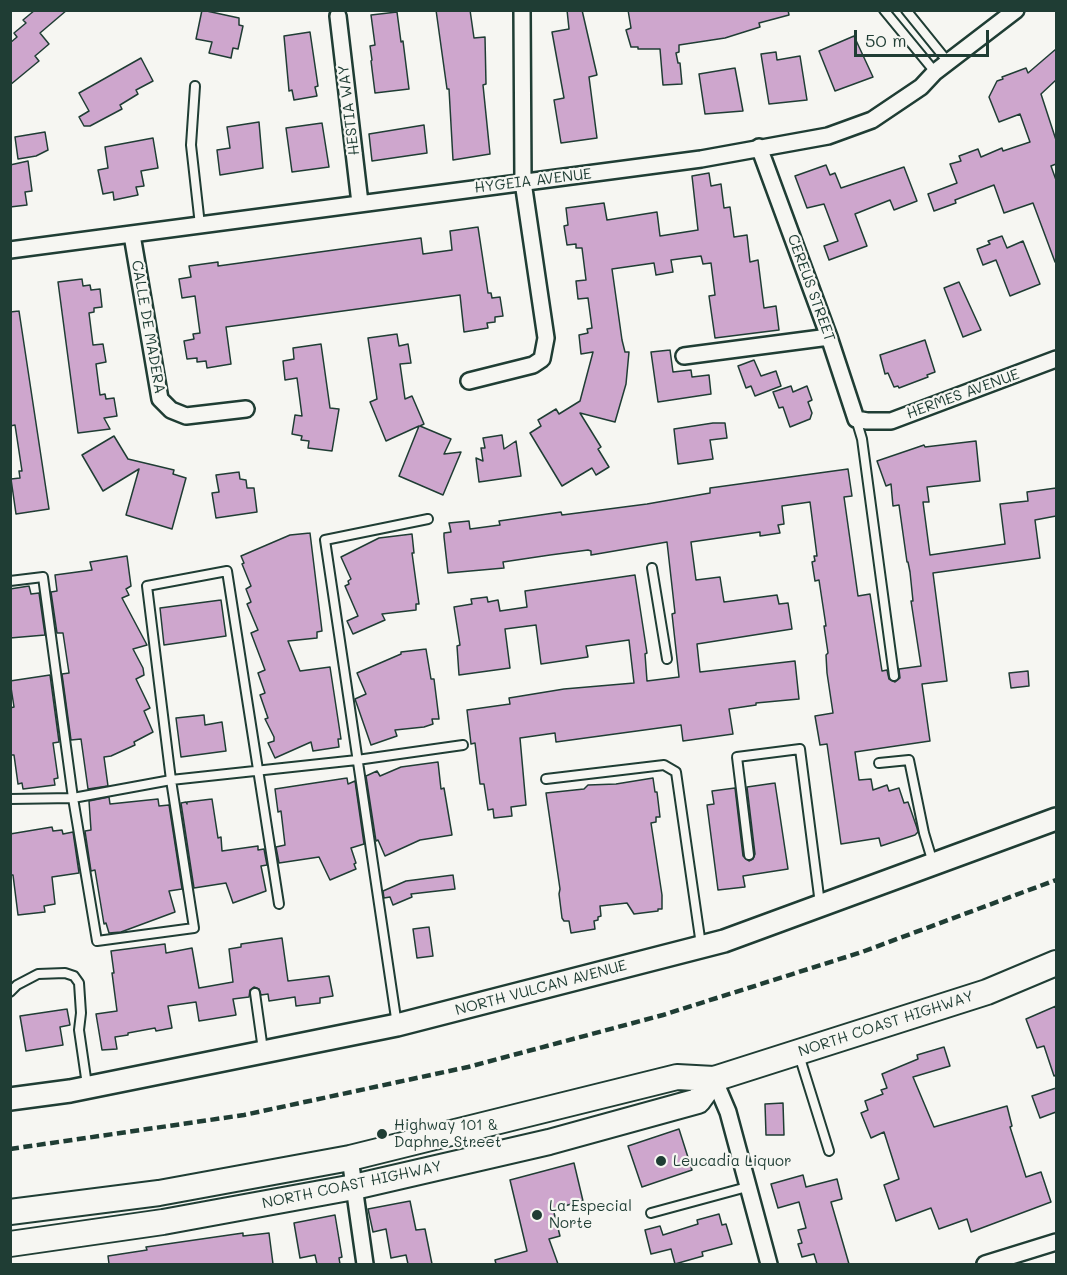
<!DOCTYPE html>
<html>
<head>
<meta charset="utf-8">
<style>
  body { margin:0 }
  #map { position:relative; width:1067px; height:1275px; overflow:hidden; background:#f6f6f2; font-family:Mali,sans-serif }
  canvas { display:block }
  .frame { position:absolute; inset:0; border:12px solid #1f3d34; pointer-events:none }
  .scale { position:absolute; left:854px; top:30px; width:135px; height:27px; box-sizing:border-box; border:3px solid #1f3d34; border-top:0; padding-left:8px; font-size:18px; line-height:21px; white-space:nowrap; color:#1f3d34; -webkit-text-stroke:4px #f6f6f2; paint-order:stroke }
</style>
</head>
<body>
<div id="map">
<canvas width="1067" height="1275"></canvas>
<div class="frame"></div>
<div class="scale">50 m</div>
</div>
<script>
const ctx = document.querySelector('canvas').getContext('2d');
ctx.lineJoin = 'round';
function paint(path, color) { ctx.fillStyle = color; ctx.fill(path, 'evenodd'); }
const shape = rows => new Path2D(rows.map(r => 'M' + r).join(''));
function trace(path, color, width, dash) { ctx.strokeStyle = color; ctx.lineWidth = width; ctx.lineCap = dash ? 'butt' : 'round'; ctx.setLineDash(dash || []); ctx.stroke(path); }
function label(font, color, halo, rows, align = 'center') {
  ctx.font = font + ' Mali,sans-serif'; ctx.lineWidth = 4.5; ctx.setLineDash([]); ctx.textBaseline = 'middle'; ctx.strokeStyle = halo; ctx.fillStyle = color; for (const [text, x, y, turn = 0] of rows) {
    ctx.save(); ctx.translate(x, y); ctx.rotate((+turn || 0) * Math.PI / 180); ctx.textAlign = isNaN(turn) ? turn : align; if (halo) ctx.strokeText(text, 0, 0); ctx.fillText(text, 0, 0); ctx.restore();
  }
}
const building = shape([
  [35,10,67,10,40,33,49,44,35,56,39,61,10,85,10,43,17,37,14,33,26,23,23,20,35,10],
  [202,10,239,18,239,25,243,26,238,49,233,48,231,58,209,53,212,42,196,39,202,10],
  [436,10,470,10,474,38,485,37,486,84,483,85,490,154,453,160,449,89,447,89,436,10],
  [567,10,582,10,597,75,589,77,597,138,561,143,554,100,564,98,552,32,569,29,567,10],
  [628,10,788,10,789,15,759,23,760,27,725,38,679,45,679,52,676,53,678,63,680,63,682,84,663,85,660,49,638,49,638,47,631,47,626,30,631,28,628,10],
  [397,12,401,42,403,41,409,89,375,93,371,61,372,60,370,46,375,45,371,15,397,12],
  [310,32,318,86,315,87,317,96,294,100,292,90,289,91,284,36,310,32],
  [854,36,873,77,835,91,819,51,854,36],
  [1056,49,1056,80,1041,94,1056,140,1056,164,1051,166,1056,180,1056,261,1055,262,1033,203,1004,213,994,185,955,200,956,203,934,211,928,194,957,183,950,164,961,161,959,156,978,149,981,157,1002,148,1003,151,1030,142,1020,114,999,122,989,97,997,81,1003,79,1002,77,1026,68,1028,73,1056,49],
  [776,52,777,60,800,56,807,100,769,104,761,54,776,52],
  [141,58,153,81,136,90,138,94,120,105,122,109,90,126,84,126,79,117,89,111,79,93,141,58],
  [735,68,743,111,705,114,699,74,735,68],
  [259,122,263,168,220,175,217,150,230,148,227,127,259,122],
  [322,123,329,167,292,172,286,128,322,123],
  [424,125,427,153,372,161,369,134,424,125],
  [45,132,48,150,36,156,18,159,15,137,45,132],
  [153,138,158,168,141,171,144,186,136,187,138,195,114,200,113,192,103,194,98,170,108,168,105,147,153,138],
  [28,161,32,191,25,192,27,205,10,207,10,165,28,161],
  [826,165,830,175,835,173,841,188,904,167,917,201,894,210,890,200,855,214,867,246,829,260,824,246,838,241,824,204,807,208,795,176,826,165],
  [709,173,711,186,721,184,724,208,730,207,734,237,747,235,750,262,758,260,764,308,776,306,779,330,715,338,709,296,715,295,711,263,703,264,701,256,671,260,673,272,656,275,654,263,612,269,622,340,625,352,629,352,626,384,615,422,580,413,601,447,598,449,609,467,596,475,592,468,562,486,530,433,541,426,538,420,556,409,559,414,580,401,593,352,581,354,579,335,588,333,587,329,592,328,588,298,578,299,576,281,586,280,582,248,576,248,576,244,567,245,564,226,568,225,566,208,604,203,607,220,657,212,660,236,698,230,692,176,709,173],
  [478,227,488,293,491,293,492,298,500,297,503,316,495,317,495,322,487,323,488,328,464,332,460,295,226,327,231,364,207,368,206,361,197,362,197,358,187,359,184,341,194,339,193,334,200,333,195,296,182,298,179,279,191,277,189,266,218,262,218,266,421,238,423,254,452,250,450,231,478,227],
  [1002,236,1007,248,1023,241,1040,284,1010,296,996,260,983,265,977,249,990,244,988,241,1002,236],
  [82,279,83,286,90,285,91,290,100,289,102,307,94,308,94,312,89,313,93,345,103,344,106,362,96,364,100,395,105,394,106,399,114,398,117,416,104,418,110,429,78,433,58,282,82,279],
  [959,282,981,330,963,337,944,288,959,282],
  [19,311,49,509,16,514,11,479,20,478,19,471,22,471,15,425,10,426,10,312,19,311],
  [397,334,399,346,408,344,411,363,400,364,405,399,412,396,424,424,420,426,451,439,444,454,461,452,443,495,399,476,419,426,386,441,370,402,377,399,368,338,397,334],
  [925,340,935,372,927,375,928,377,899,388,898,386,894,387,888,373,885,374,880,355,925,340],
  [321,344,330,408,339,409,332,451,308,448,309,441,301,440,302,436,292,434,295,415,302,416,297,378,285,380,283,361,294,359,293,348,321,344],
  [670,350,673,372,691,370,692,377,709,375,711,394,658,402,651,352,670,350],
  [754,360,761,376,776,371,781,386,755,396,751,386,746,388,738,366,754,360],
  [791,386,793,392,807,386,812,400,808,402,812,413,810,419,790,427,783,407,779,408,773,392,791,386],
  [713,423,725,423,727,438,710,440,713,459,678,464,674,429,713,423],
  [502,435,504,449,516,441,521,476,479,482,476,458,483,461,481,448,485,448,483,438,502,435],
  [114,436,128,459,174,470,173,474,186,478,172,529,126,515,139,469,103,491,82,455,114,436],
  [976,441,980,481,927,487,929,502,923,502,930,555,1005,544,1000,504,1028,501,1027,492,1056,488,1056,516,1035,520,1040,558,933,573,947,681,922,684,930,741,855,752,859,780,871,779,873,790,887,785,889,791,899,788,904,803,908,802,917,828,918,832,915,835,881,846,879,838,841,844,827,744,820,745,815,716,833,713,827,673,826,655,828,653,824,626,826,626,819,580,815,581,812,562,815,561,814,556,817,556,810,502,782,506,784,524,778,525,780,533,760,536,760,532,691,542,696,580,720,577,724,602,777,595,779,604,788,603,792,629,697,644,700,672,795,661,799,699,756,703,756,705,729,709,733,734,683,741,681,725,556,742,555,733,520,738,526,805,511,807,512,816,494,818,493,809,488,810,484,784,480,784,475,743,471,744,467,710,510,704,509,698,564,689,634,683,629,640,586,646,588,657,541,664,536,625,505,629,510,668,459,675,457,646,460,645,454,607,472,604,471,599,487,597,488,602,498,600,500,611,527,607,525,591,635,575,647,653,645,654,647,681,679,677,672,614,675,613,667,542,591,555,591,551,588,550,550,555,503,562,504,568,448,573,444,537,444,533,451,532,449,523,469,521,470,529,500,525,499,521,561,512,562,515,647,504,710,493,710,488,848,469,852,496,844,497,858,596,870,594,882,671,887,670,889,679,895,682,900,678,899,669,921,666,911,601,913,601,910,572,908,562,907,562,899,505,893,506,891,484,886,486,877,461,924,445,925,447,976,441],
  [239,472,240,479,246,480,247,488,254,488,257,512,216,518,212,493,219,492,216,475,239,472],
  [310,533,322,631,317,632,317,638,288,641,300,671,330,667,341,739,338,739,339,747,313,751,311,742,275,758,268,743,274,741,274,737,265,719,268,718,260,695,265,693,258,673,265,670,251,633,258,630,247,604,251,602,246,589,251,586,242,564,244,563,241,556,290,535,310,533],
  [412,534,414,553,412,553,419,604,416,604,416,610,382,614,385,620,353,634,347,621,358,616,345,586,349,584,348,581,351,579,341,557,379,538,412,534],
  [127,556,131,586,126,589,129,595,122,598,147,645,133,649,143,668,144,675,136,679,150,708,144,711,153,732,134,742,135,745,111,756,104,757,108,786,88,789,81,739,71,740,62,674,69,673,63,633,57,633,51,592,57,591,55,575,92,570,90,562,127,556],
  [29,586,31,594,39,593,45,635,10,638,10,589,29,586],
  [221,600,226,636,164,645,160,608,221,600],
  [426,649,431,679,434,679,439,719,432,719,433,724,424,727,395,730,397,736,371,745,355,699,366,694,357,673,401,654,401,652,426,649],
  [1028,671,1029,686,1011,688,1009,673,1028,671],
  [50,675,59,742,53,743,58,778,54,779,55,785,23,789,22,783,18,784,14,755,10,755,10,708,14,707,10,681,50,675],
  [204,715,205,725,222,722,226,751,181,757,176,718,204,715],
  [438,762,441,789,444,788,452,835,420,840,385,856,378,840,376,841,366,776,377,771,380,776,401,767,438,762],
  [347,778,348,784,355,781,364,844,351,848,356,863,354,864,356,869,330,880,319,857,279,863,276,847,285,845,281,811,278,812,275,789,347,778],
  [653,778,655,792,657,792,660,817,656,817,656,822,651,823,662,895,662,909,658,909,658,911,634,914,627,903,600,906,601,916,598,917,598,920,594,921,595,929,571,933,569,921,564,921,562,918,559,894,560,889,546,793,584,789,588,785,616,784,653,778],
  [775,783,788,869,743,876,745,887,718,890,707,805,714,804,712,791,735,788,743,856,749,861,753,859,755,854,747,787,775,783],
  [109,797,110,804,158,799,159,806,169,805,182,889,169,891,175,912,121,932,109,933,106,923,104,924,95,870,91,871,85,831,91,830,89,801,109,797],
  [212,799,218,838,221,837,222,851,258,846,258,850,264,849,267,865,261,866,266,891,233,903,226,883,194,888,181,803,186,802,187,804,187,802,212,799],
  [52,827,53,831,62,830,63,834,73,832,79,873,52,877,55,904,44,906,45,912,18,915,13,875,10,875,10,834,52,827],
  [453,875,455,889,411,894,412,897,393,905,390,897,384,898,383,891,406,881,453,875],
  [429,927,433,956,417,958,413,929,429,927],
  [282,938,288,981,329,976,333,996,320,998,320,1003,296,1006,295,997,269,1001,268,994,261,995,259,989,254,987,250,990,249,997,233,999,236,1015,199,1021,196,1002,168,1006,172,1028,156,1031,155,1028,128,1033,128,1035,115,1037,117,1049,102,1050,96,1014,117,1011,112,973,114,973,111,951,165,944,166,953,192,948,199,988,233,982,229,949,241,947,241,944,282,938],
  [1056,1006,1056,1075,1054,1076,1044,1046,1037,1048,1026,1019,1056,1006],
  [67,1009,70,1025,60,1027,63,1045,26,1051,20,1016,67,1009],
  [944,1047,950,1066,913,1077,934,1127,1007,1106,1012,1126,1010,1127,1026,1177,1041,1172,1051,1202,971,1232,967,1219,939,1229,931,1208,896,1221,884,1185,899,1179,884,1132,871,1138,861,1113,868,1110,865,1101,883,1094,881,1090,887,1088,882,1074,918,1059,917,1055,944,1047],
  [1056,1088,1056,1112,1040,1118,1032,1096,1056,1088],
  [783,1103,784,1135,766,1135,765,1104,783,1103],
  [679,1129,692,1170,642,1187,628,1146,679,1129],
  [574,1163,583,1201,553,1209,560,1236,549,1239,558,1264,496,1264,495,1260,527,1251,510,1180,574,1163],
  [803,1175,806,1187,837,1179,842,1199,831,1202,849,1264,817,1264,814,1254,802,1257,798,1244,802,1243,798,1230,806,1228,799,1202,778,1208,771,1184,803,1175],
  [410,1201,416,1230,425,1229,432,1264,408,1264,406,1255,391,1258,386,1229,373,1232,368,1209,410,1201],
  [719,1214,722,1225,726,1224,732,1244,702,1252,703,1256,675,1264,671,1249,651,1254,645,1230,660,1226,663,1235,698,1224,697,1220,719,1214],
  [335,1215,342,1257,339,1258,340,1264,317,1264,315,1255,300,1258,294,1223,335,1215],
  [243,1233,243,1236,269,1233,273,1264,109,1264,108,1256,147,1250,146,1247,243,1233]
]);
paint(building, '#cea6cd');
trace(building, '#1f3d34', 1.5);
const lane = shape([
  [884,10,935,72],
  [906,10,948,62],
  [195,86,191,145,200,225],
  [856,419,862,439,894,676],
  [652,568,667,659],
  [10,581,43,577,73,798,97,941,194,928,171,780,147,586,227,571,279,904],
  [879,763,909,760,924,833,933,863],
  [546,779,664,765,676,772,701,945],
  [10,799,73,798,171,780,357,760,463,745],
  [749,855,737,757,800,749,820,904],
  [10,992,17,985,38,974,65,973,74,976,79,983,81,1013,79,1030,87,1085],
  [255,993,263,1050],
  [397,1025,325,540,428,519],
  [799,1055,829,1151],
  [651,1213,747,1187]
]);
const street = shape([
  [338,16,360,203],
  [759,147,829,337,856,419,867,421,891,421,1056,359],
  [132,235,160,399,171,410,186,416,246,409],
  [10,250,701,159,828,136,872,120,921,87,935,72,1016,10],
  [684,356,829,337],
  [469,381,533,365,542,359,546,338,523,182,522,10],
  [714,1079,728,1112,769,1264],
  [350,1158,365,1264],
  [985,1264,1056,1242]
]);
const secondary = shape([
  [10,1099,70,1091,397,1025,724,941,1056,819]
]);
const primary = shape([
  [10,1212,159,1193,350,1158,677,1077,714,1079,987,992,1056,963],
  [10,1244,163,1222,354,1187,549,1142,698,1101,714,1079]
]);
trace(lane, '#1f3d34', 12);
trace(street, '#1f3d34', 20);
trace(secondary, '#1f3d34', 26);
trace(primary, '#1f3d34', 28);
trace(lane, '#f6f6f2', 8);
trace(street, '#f6f6f2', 15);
trace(secondary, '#f6f6f2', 21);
trace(primary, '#f6f6f2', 24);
trace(shape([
  [10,1149,244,1115,468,1067,663,1015,862,952,1056,880]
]), '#1f3d34', 4.5, [9, 4.5]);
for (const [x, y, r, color] of [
  [382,1134,6,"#1f3d34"],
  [661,1161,6,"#1f3d34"],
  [537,1215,6,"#1f3d34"]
]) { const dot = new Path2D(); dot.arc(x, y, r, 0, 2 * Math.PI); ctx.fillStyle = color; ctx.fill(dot); trace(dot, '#f6f6f2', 2); }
label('15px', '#1f3d34', '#f6f6f2', [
  ["HESTIA WAY",349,110,-97],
  ["HYGEIA AVENUE",533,181,-7],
  ["CEREUS STREET",811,288,70],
  ["CALLE DE MADERA",148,327,80],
  ["HERMES AVENUE",963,394,-20],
  ["NORTH VULCAN AVENUE",541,988,-15],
  ["NORTH COAST HIGHWAY",886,1024,-18],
  ["NORTH COAST HIGHWAY",352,1185,-12]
]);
label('15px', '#1f3d34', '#f6f6f2', [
  ["Highway 101 &",394,1125],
  ["Daphne Street",394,1142],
  ["Leucadia Liquor",673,1161],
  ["La Especial",549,1206],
  ["Norte",549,1223]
], 'left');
</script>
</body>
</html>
